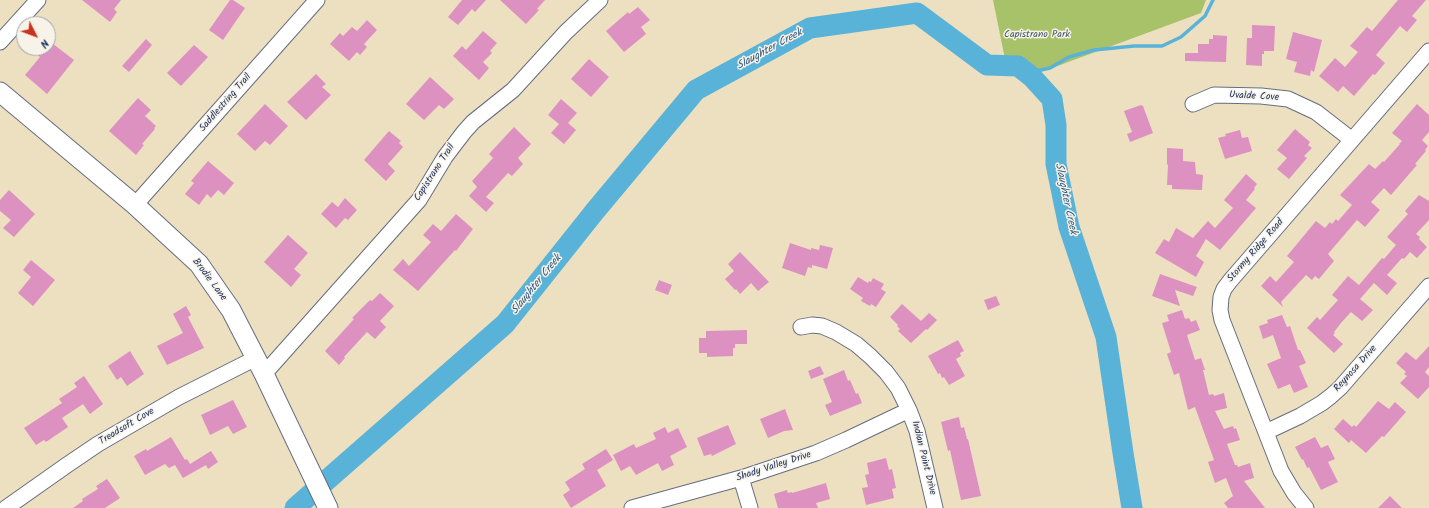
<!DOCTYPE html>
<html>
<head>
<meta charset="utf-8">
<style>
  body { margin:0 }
  #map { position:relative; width:1429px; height:508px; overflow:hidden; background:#ece0c0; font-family:Kalam,sans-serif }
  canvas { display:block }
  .north { position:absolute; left:16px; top:16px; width:40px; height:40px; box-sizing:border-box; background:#f7f3e8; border:1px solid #9fa5b1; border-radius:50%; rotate:132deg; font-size:11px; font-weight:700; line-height:16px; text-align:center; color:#1b2f5e }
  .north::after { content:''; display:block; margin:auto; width:14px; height:18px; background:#c8321e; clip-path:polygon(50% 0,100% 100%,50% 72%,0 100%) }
</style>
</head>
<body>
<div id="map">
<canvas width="1429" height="508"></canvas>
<div class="north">N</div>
</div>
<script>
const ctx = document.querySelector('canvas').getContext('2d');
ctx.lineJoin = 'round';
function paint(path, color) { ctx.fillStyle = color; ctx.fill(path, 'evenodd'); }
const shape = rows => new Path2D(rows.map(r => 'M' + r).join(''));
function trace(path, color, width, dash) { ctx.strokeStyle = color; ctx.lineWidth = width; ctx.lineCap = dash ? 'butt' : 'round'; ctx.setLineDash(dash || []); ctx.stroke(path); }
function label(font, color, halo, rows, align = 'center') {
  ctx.font = font + ' Kalam,sans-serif'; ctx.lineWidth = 3; ctx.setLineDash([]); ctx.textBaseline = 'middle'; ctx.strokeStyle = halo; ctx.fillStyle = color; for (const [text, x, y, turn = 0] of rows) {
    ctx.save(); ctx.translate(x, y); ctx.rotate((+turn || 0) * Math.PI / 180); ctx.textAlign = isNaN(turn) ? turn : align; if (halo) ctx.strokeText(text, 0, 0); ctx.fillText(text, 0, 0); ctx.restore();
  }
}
paint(shape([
  [993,0,1206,0,1201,13,1033,75,1005,59]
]), '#a7c269');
trace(shape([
  [1025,71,1036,71,1050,68,1069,57,1094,50,1134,46,1162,46,1181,37,1205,16,1213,0]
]), '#59b2d7', 3.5);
trace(shape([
  [295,508,505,324,595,211,696,90,810,28,917,13,987,65,1018,66,1032,77,1052,99,1056,125,1056,164,1069,227,1106,337,1123,453,1132,508]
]), '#59b2d7', 21);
paint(shape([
  [82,0,121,0,114,9,117,12,110,22],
  [230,0,233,0,245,8,223,40,209,30],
  [462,0,486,0,475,12,472,9,458,25,448,17],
  [500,0,545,0,537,9,539,10,526,24],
  [1398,0,1426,0,1412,16,1417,20,1407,32,1400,26,1376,55,1385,63,1375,75,1373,74,1354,96,1343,86,1338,92,1319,76,1335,58,1345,67,1358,52,1350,46,1367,27,1372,31],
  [638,7,650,20,641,27,646,34,624,52,606,31,628,12,629,14],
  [367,20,377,30,364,44,367,47,360,55,357,52,349,61,330,44,340,33,343,36,352,27,357,31],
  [1252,25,1275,26,1274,51,1264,51,1264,54,1262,54,1262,66,1246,65,1247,38,1252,38],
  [483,31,497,43,490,51,492,53,483,62,489,68,479,80,453,56,462,46,466,50],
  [1293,32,1322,40,1314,72,1311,70,1310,76,1294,72,1297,62,1286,59],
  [1213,35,1227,36,1226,62,1185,61,1185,53,1198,53,1198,44,1209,44,1209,39,1213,39],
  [146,39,152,45,129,72,122,66],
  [48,40,74,60,47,94,25,75,40,57,29,48,48,48],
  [194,45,208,57,181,86,167,73],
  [589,59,609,77,591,97,571,79],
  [316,74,326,84,322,87,331,95,306,120,287,102],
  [430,77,454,99,444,109,439,105,424,120,406,104],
  [138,98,151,110,145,116,156,126,154,128,155,129,142,144,144,145,136,155,109,131],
  [561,99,577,113,568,123,576,130,564,144,551,133,559,124,548,115],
  [265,104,288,126,270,145,265,141,255,151,237,134],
  [1417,104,1429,115,1429,132,1422,140,1428,146,1425,150,1426,151,1415,164,1417,165,1391,195,1384,188,1371,202,1380,210,1365,227,1357,220,1328,254,1334,261,1319,279,1315,276,1312,280,1306,275,1281,302,1283,307,1261,286,1270,276,1276,282,1294,262,1287,256,1316,221,1325,228,1330,222,1332,224,1336,219,1338,221,1352,205,1340,195,1369,164,1375,169,1383,161,1384,162,1400,144,1399,144,1402,141,1392,133],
  [1141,105,1143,106,1153,133,1130,142,1127,134,1132,132,1124,111],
  [514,127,531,144,518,158,523,164,512,176,508,173,486,197,494,203,486,212,469,196,477,187,472,181,493,158,489,154],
  [1295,129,1310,142,1308,145,1312,148,1304,156,1307,158,1289,179,1277,169,1287,158,1277,150],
  [1240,130,1242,138,1248,137,1252,151,1225,159,1218,138,1226,136,1225,134],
  [389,131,401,141,399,143,403,147,388,164,395,171,386,181,364,160],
  [1167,148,1183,149,1183,161,1195,162,1196,174,1203,175,1202,190,1172,189,1172,185,1167,185,1168,165,1167,164],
  [208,161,234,183,224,195,218,190,211,198,207,194,199,205,185,194,194,183,191,181],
  [1246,174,1257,184,1254,188,1255,189,1246,200,1256,208,1220,250,1206,239,1196,256,1204,262,1196,277,1155,253,1164,239,1169,242,1176,228,1193,238,1208,221,1215,228,1233,208,1224,200],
  [9,190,35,214,14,237,3,228,11,220,0,211,0,200],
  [1419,195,1429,201,1429,220,1416,234,1420,237,1419,239,1427,247,1417,258,1410,252,1404,259,1402,258,1387,275,1397,283,1387,295,1374,283,1360,299,1373,310,1362,321,1351,312,1341,323,1334,332,1335,333,1333,335,1343,344,1334,353,1307,328,1317,317,1320,320,1338,300,1332,295,1348,276,1359,285,1382,258,1384,259,1396,245,1387,237,1408,214,1405,211],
  [345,198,357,210,348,220,345,218,336,228,321,214,332,202,338,207],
  [456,214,473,229,456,251,455,250,418,291,393,270,403,259,409,266,431,242,423,235,433,224,441,231],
  [288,235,308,253,294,269,301,275,291,287,264,262],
  [790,243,811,250,811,248,819,250,820,245,833,248,827,269,812,265,812,268,808,267,805,276,782,268],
  [740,252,769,282,758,291,751,283,740,294,736,289,735,290,725,279,734,271,728,264],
  [31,260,55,280,33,306,18,293,31,277,23,270],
  [1160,274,1197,287,1193,296,1175,290,1180,306,1152,296],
  [858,277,868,283,869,281,871,282,873,278,884,284,881,289,886,292,876,307,871,304,870,306,861,301,863,298,850,289],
  [659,280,672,285,668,295,655,290],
  [380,293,394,306,380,321,386,327,375,339,367,332,344,357,345,358,339,365,325,351,354,319,352,318,370,300,372,301],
  [996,296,1000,305,988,310,984,300],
  [902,304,921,321,929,313,937,320,927,330,926,329,911,343,898,331,900,329,897,326,898,325,890,317],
  [186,306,191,315,188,317,204,348,167,365,157,346,183,333,173,314],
  [1182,310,1185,319,1189,318,1191,322,1196,320,1200,330,1187,335,1195,360,1201,358,1205,370,1203,370,1209,395,1213,394,1214,396,1224,393,1227,408,1215,411,1224,429,1233,426,1234,429,1236,428,1240,440,1227,444,1235,465,1237,465,1238,467,1250,463,1254,478,1244,481,1265,508,1228,508,1224,503,1233,496,1226,478,1215,483,1208,462,1214,460,1195,407,1188,410,1179,373,1174,375,1167,354,1171,352,1162,323,1169,321,1167,315],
  [1282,315,1287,327,1290,326,1298,350,1300,350,1306,363,1299,366,1308,387,1294,393,1290,384,1278,389,1267,364,1281,358,1273,335,1263,339,1259,326,1268,323,1267,320],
  [747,330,747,344,735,344,735,348,733,348,733,356,707,357,707,353,699,353,699,338,706,338,706,331],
  [958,340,964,351,960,353,961,356,956,359,965,376,949,385,944,377,942,378,940,373,938,374,928,356],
  [1429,346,1429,367,1425,372,1429,376,1429,387,1418,399,1400,383,1407,376,1404,374,1406,372,1396,363,1406,352,1416,360],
  [130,351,144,374,127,386,121,377,117,380,108,366],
  [820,366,824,374,811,379,808,371],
  [844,370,848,381,850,380,856,394,858,393,862,403,830,416,825,405,832,402,823,379],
  [84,376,103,404,90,414,83,404,62,418,68,427,46,442,44,440,36,445,24,428,62,403,59,399,77,387,74,383],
  [233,400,247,427,233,434,228,426,210,435,201,415],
  [1378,401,1389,409,1395,402,1406,412,1384,437,1382,436,1366,453,1351,440,1349,443,1334,429,1343,419,1352,427,1354,425,1356,427],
  [785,409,793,430,784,431,768,438,760,419],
  [959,417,961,428,964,427,967,439,968,439,981,496,961,500,950,450,948,451,941,422],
  [728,425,736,444,712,456,711,454,704,456,697,438],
  [665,427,668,433,678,428,687,447,670,456,674,465,662,471,658,463,636,475,630,466,621,471,613,455,634,444,636,448,656,439,653,433],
  [171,437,185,460,187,459,190,464,211,451,218,462,208,469,206,465,183,478,175,465,169,468,165,464,145,475,134,456,146,449,147,451],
  [1315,437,1321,448,1328,445,1335,459,1328,462,1338,482,1321,490,1309,467,1307,468,1303,459,1302,460,1295,447],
  [606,449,613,460,597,470,606,486,571,508,563,495,570,490,565,482,585,469,582,464],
  [886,458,889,470,892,469,896,488,892,489,894,498,866,505,862,488,868,487,865,475,869,474,867,463],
  [107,479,120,498,105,508,73,508,83,501,82,499,98,489,96,486],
  [826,483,830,499,816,503,818,508,778,508,774,494,787,490,788,493,792,492,792,493],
  [1390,496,1402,508,1378,508]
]), '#dd91c1');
const minor = shape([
  [0,42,38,0],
  [1193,104,1214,95,1261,96,1288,99,1316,112,1352,140],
  [135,205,317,0],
  [801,327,812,325,822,326,836,332,856,344,870,356,886,372,898,388,909,410,917,431,935,508],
  [264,374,419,200,445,157,464,132,473,122,513,90,566,32,600,0],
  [1266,432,1300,416,1322,403,1331,396,1340,388,1429,286],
  [741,478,750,508],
  [6,508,67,465,98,444,179,397,256,358],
  [632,508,741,478,816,453,846,440,909,410],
  [1306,508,1294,493,1281,471,1222,320,1220,310,1221,297,1224,289,1230,281,1429,51]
]);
const major = shape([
  [0,92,135,205,199,264,231,310,264,374,328,508]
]);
trace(minor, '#646d80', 17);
trace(major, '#646d80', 21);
trace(minor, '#fff', 15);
trace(major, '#fff', 19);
label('10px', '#3e5461', '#f7f3e8', [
  ["Capistrano Park",1037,35]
]);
label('10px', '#1b2f5e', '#f7f3e8', [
  ["Uvalde Cove",1254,97,3],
  ["Saddlestring Trail",226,103,-49],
  ["Capistrano Trail",435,173,-57],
  ["Stormy Ridge Road",1256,251,-49],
  ["Brodie Lane",209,280,53],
  ["Reynosa Drive",1356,369,-48],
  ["Treadsoft Cove",127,427,-31],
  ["Indian Point Drive",923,458,76],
  ["Shady Valley Drive",774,467,-18]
]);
label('italic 11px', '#2e5682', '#f7f3e8', [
  ["Slaughter Creek",770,50,-29],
  ["Slaughter Creek",1065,199,78],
  ["Slaughter Creek",537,285,-51]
]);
</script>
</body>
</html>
